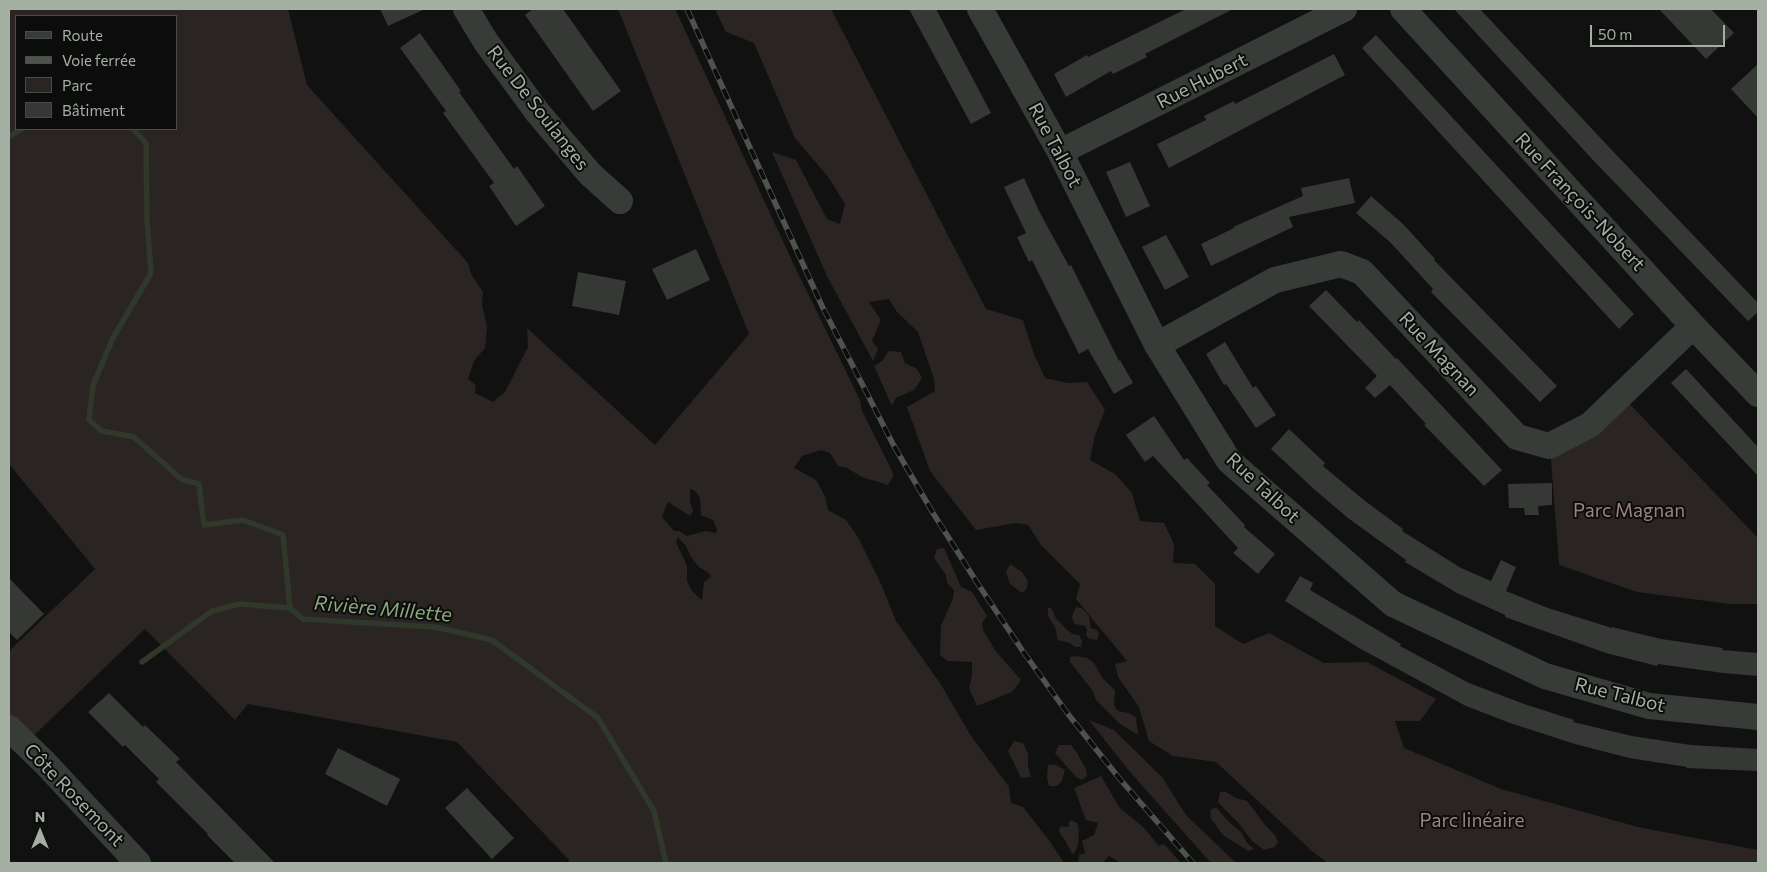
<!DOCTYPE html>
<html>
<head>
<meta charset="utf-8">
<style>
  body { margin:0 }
  #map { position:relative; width:1767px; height:872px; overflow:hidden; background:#101110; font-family:Commissioner,sans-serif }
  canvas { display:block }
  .frame { position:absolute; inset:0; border:10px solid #a4b0a2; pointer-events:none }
  .legend { position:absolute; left:15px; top:15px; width:162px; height:115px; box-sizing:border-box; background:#0b0c0b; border:1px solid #484e47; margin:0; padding:6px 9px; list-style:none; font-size:15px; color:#a4b0a2 }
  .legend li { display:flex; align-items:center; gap:10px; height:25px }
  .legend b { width:25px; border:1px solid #484e47 }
  .north { position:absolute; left:15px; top:807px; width:50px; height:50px; -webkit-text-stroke:4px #0b0c0b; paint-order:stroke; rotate:0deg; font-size:14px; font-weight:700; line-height:20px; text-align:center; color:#a4b0a2 }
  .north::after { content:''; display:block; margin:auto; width:18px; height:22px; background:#a4b0a2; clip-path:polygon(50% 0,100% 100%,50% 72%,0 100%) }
  .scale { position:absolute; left:1590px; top:25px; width:135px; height:22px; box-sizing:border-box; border:2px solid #a4b0a2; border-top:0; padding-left:6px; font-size:15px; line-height:18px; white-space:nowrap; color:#a4b0a2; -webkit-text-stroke:4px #0b0c0b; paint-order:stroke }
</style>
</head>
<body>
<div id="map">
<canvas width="1767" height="872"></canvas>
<div class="frame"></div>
<ul class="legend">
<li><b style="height:6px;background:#383c38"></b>Route</li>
<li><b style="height:6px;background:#4e544d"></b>Voie ferrée</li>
<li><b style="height:14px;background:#2a2523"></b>Parc</li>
<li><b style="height:14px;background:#353835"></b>Bâtiment</li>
</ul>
<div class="north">N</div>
<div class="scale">50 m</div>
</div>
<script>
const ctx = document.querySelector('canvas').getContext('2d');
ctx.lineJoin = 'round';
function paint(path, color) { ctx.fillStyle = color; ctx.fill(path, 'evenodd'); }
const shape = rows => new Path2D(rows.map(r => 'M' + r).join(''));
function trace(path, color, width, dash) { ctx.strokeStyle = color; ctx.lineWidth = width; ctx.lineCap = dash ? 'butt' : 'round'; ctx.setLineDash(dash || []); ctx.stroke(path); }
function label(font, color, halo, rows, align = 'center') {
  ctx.font = font + ' Commissioner,sans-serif'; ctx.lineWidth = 4; ctx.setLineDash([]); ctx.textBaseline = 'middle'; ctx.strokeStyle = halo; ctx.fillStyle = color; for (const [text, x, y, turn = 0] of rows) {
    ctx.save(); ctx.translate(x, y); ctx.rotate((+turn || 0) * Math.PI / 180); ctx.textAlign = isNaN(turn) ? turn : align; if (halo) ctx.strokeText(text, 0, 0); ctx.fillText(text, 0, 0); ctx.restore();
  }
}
paint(shape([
  [9,9,288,9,307,85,468,263,471,274,483,292,482,305,487,327,485,348,474,361,468,379,476,385,475,393,493,402,505,392,528,347,527,328,655,445,749,334,618,9,675,9,795,267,860,400,862,411,894,475,888,485,862,477,847,468,838,466,830,453,821,450,802,456,794,468,816,480,825,496,828,510,846,520,858,537,881,584,896,621,940,683,971,736,1009,787,1011,803,1023,807,1051,843,1064,863,569,863,569,860,457,742,248,704,235,720,145,629,28,741,9,722,9,651,95,569,9,464],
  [16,16,176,16,176,129,16,129],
  [690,489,695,491,700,498,701,515,713,520,717,529,716,533,705,531,687,536,679,531,674,531,662,517,668,502,690,516,693,511,690,502],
  [678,537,686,546,691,557,699,567,710,574,711,577,704,582,702,600,692,591,687,581,687,566,676,542],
  [715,9,831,9,986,309,1023,320,1034,354,1045,378,1068,383,1087,382,1105,410,1095,435,1090,460,1115,474,1132,493,1140,521,1164,523,1174,544,1173,563,1195,564,1215,584,1215,626,1243,644,1269,633,1324,663,1367,662,1436,699,1420,721,1395,721,1404,748,1501,789,1638,827,1758,850,1758,863,1328,863,1313,852,1216,762,1173,756,1149,741,1139,707,1118,677,1115,664,1127,661,1076,599,1080,584,1041,545,1028,525,1016,523,976,530,930,471,907,407,935,391,934,379,918,332,897,312,889,299,869,302,881,320,872,341,878,349,873,361,827,276,772,152,796,160,827,219,840,224,845,204,829,178,795,138,754,43,726,32],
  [889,351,901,352,905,363,917,369,922,378,914,390,896,398,892,406,874,366,882,361],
  [1623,397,1758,538,1758,604,1730,604,1637,592,1559,565,1550,447],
  [944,548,961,587,972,592,987,616,982,623,983,630,995,650,1021,680,1012,692,977,706,969,688,972,675,972,662,947,661,940,655,941,626,953,598,954,590,947,583,946,575,934,558,937,549],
  [1010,564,1022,572,1028,581,1026,590,1022,593,1010,584,1006,572],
  [1048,607,1052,609,1055,617,1067,630,1073,634,1079,635,1082,641,1081,647,1075,647,1070,643,1058,640,1055,627,1048,616],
  [1076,607,1082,608,1089,616,1091,628,1097,630,1099,634,1097,640,1090,639,1086,636,1087,630,1086,626,1075,624,1073,621,1072,616],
  [1077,656,1087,658,1094,663,1103,679,1115,690,1114,705,1118,711,1128,713,1136,717,1138,735,1120,724,1096,700,1092,690,1070,662,1070,657],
  [1089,720,1114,730,1162,777,1186,815,1235,862,1275,863,1211,863,1130,772],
  [1014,741,1023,743,1028,754,1028,766,1031,777,1021,778,1008,751],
  [1059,745,1071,745,1077,753,1086,769,1087,776,1082,780,1076,777,1055,753],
  [1048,765,1056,765,1065,770,1062,781,1057,786,1049,786,1047,778],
  [1101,776,1119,807,1144,828,1159,846,1164,844,1181,863,1121,863,1109,856,1102,863,1078,863,1079,855,1085,853,1082,841,1094,835,1098,823,1086,820,1074,788],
  [1220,792,1226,792,1236,798,1247,801,1266,826,1275,835,1278,842,1275,847,1264,850,1252,841,1241,826,1218,802],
  [1216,807,1229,822,1241,832,1247,843,1254,849,1248,851,1223,835,1211,819,1210,810],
  [1071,820,1077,823,1079,829,1078,845,1075,852,1072,854,1066,842,1059,832,1060,826,1069,827,1069,822]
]), '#2a2523');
trace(shape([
  [133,129,146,143,147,220,151,273,113,338,93,385,89,420,102,431,134,437,181,479,199,484,204,525,243,520,283,535,290,608,303,619,435,627,492,640,598,718,654,811,666,863],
  [9,137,21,129],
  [142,662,212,611,240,604,290,608]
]), '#30382b', 5.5);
paint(shape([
  [380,9,425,9,388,26],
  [533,9,563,9,621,91,593,111,525,15],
  [909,9,936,9,991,113,971,124],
  [1186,9,1233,9,1145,54,1147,57,1113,74,1111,71,1066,97,1054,74,1087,55,1088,57],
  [1454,9,1480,9,1607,145,1758,303,1758,312,1748,321,1592,159],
  [1659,9,1711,9,1734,33,1706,59],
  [420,33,461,91,459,92,514,169,517,166,545,206,516,226,489,186,494,183,443,113,446,111,400,48],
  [1376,35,1634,314,1619,329,1362,48],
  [1334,54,1345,75,1169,168,1157,144,1206,120,1204,116,1234,101,1235,104],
  [1758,64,1758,118,1731,89],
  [1130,162,1150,206,1126,217,1106,172],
  [1024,178,1040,213,1069,266,1071,265,1119,361,1120,360,1133,383,1114,394,1088,349,1079,354,1032,260,1029,262,1017,237,1026,233,1004,187],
  [1349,178,1355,203,1289,217,1293,227,1211,266,1201,244,1234,228,1233,227,1303,196,1301,188],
  [1371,196,1403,224,1435,259,1434,260,1557,386,1540,402,1431,292,1433,289,1390,242,1356,213],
  [1166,235,1189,277,1165,290,1142,247],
  [696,249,710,280,667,300,652,269],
  [578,272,626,281,619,315,572,306],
  [1326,290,1357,322,1359,320,1396,359,1397,358,1502,470,1484,486,1424,425,1426,424,1390,385,1375,398,1365,388,1377,376,1309,306],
  [1225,342,1253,388,1256,386,1276,415,1256,428,1226,384,1224,385,1206,354],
  [1686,369,1758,447,1758,476,1671,383],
  [1154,416,1184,460,1187,458,1210,483,1207,485,1245,525,1244,527,1275,554,1258,574,1233,553,1238,548,1153,456,1145,462,1126,435],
  [1289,429,1325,463,1323,466,1365,501,1403,529,1402,531,1461,568,1491,581,1501,560,1516,567,1506,591,1548,608,1612,628,1612,627,1661,639,1723,648,1722,650,1758,653,1758,676,1723,673,1658,664,1657,666,1606,653,1505,617,1505,615,1457,593,1405,562,1406,560,1348,518,1315,490,1271,449],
  [1552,483,1552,505,1538,506,1539,515,1525,515,1524,508,1509,508,1508,484],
  [1300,576,1313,583,1310,590,1401,644,1400,646,1469,683,1524,704,1574,720,1573,722,1632,736,1691,745,1758,749,1758,771,1686,768,1687,767,1629,758,1575,744,1510,723,1466,706,1359,648,1285,601],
  [9,578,44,614,17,640,9,632],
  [109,693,143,727,145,725,180,759,176,762,275,863,235,863,207,835,208,834,156,782,159,779,125,745,123,747,88,712],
  [338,748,400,779,387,806,325,774],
  [467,788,514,838,492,859,445,808]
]), '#353835');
trace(shape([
  [466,9,486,42,538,113,590,174,620,201],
  [980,9,1060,152,1157,345,1229,461,1393,604,1545,676,1649,706,1758,717],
  [1403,9,1693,326,1758,394],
  [1060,152,1344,9],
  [1157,345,1275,280,1341,264,1362,272,1517,437,1549,446,1590,425,1693,326],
  [9,728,45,763,138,863]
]), '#383c38', 26);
const rail = shape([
  [687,9,822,306,894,446,933,513,976,581,1022,650,1068,714,1119,778,1193,863]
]);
trace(rail, '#4e544d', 5.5);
trace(rail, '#0b0c0b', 4, [11]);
label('19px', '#a4b0a2', '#0b0c0b', [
  ["Rue Hubert",1202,81,-27],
  ["Rue De Soulanges",538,108,52],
  ["Rue Talbot",1055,145,62],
  ["Rue François-Nobert",1580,202,47],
  ["Rue Magnan",1439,354,47],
  ["Rue Talbot",1263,488,43],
  ["Rue Talbot",1620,695,14],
  ["Côte Rosemont",74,795,46]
]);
label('19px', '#9a847b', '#0b0c0b', [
  ["Parc Magnan",1629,511],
  ["Parc linéaire",1472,821]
]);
label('italic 20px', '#8aa87c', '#0b0c0b', [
  ["Rivière Millette",383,609,5]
]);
</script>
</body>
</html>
